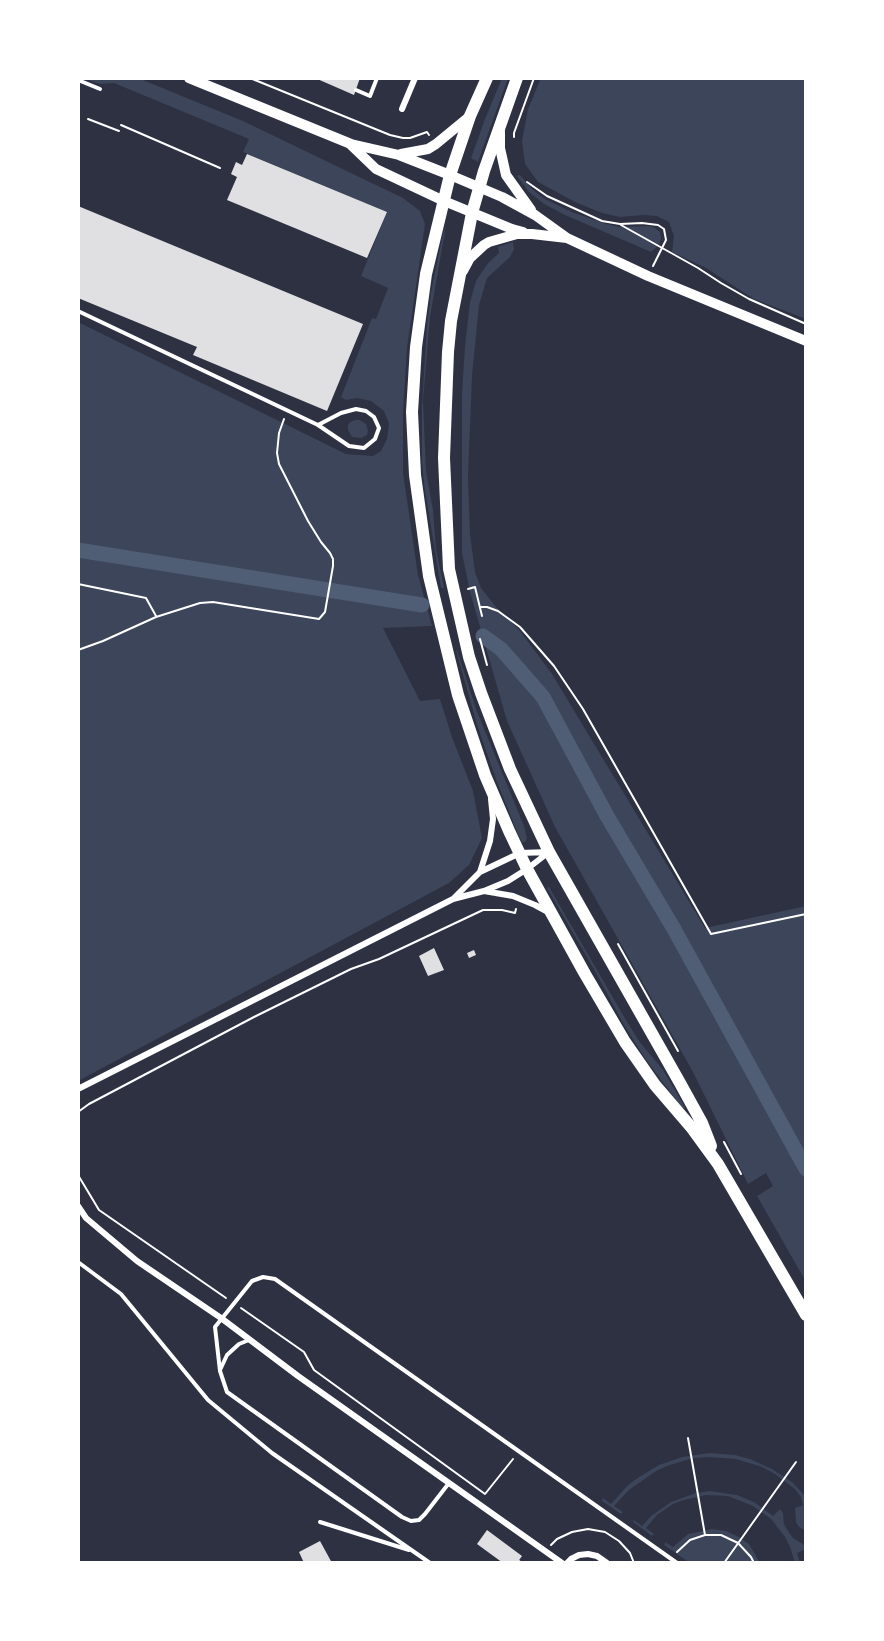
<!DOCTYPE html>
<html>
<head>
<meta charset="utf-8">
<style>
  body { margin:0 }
  #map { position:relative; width:884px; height:1641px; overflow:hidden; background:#2d3142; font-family:"Nunito Sans",sans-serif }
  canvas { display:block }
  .frame { position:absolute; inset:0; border:80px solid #fff; pointer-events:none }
</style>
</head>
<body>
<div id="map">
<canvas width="884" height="1641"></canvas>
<div class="frame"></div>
</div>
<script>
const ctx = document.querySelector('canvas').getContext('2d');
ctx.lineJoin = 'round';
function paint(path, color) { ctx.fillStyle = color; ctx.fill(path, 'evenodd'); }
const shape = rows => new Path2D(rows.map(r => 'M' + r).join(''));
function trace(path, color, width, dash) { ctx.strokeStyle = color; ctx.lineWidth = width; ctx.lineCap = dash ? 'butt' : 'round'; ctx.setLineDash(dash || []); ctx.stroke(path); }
paint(shape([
  [82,78,138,78,243,121,403,198,420,211,425,224,407,348,403,413,403,473,418,575,432,626,383,628,420,701,440,699,452,737,473,791,482,838,469,865,449,883,78,1081,78,322,346,454,373,456,381,451,387,439,389,424,384,411,371,401,357,398,346,400,341,397,372,318,376,319,388,288,361,276,387,212,243,152,249,139,114,83,100,84],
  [502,78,508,78,478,162,471,158,485,119],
  [541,78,806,78,806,319,754,299,706,268,672,252,674,236,669,222,657,216,644,215,620,217,602,213,575,202,538,182,525,164,522,141,528,109],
  [520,175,534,191,545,199,572,212,606,224,620,227,650,226,655,228,660,232,661,238,659,245,651,252,565,215,544,204,529,192,517,176],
  [446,225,430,317,423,401,426,471,433,510,436,549,444,588,441,588,424,484,422,461,422,406,427,325,431,292,443,234],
  [513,242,514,249,510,257,487,278,479,305,472,376,468,476,470,534,475,572,481,588,496,607,520,631,552,674,705,928,806,906,806,1282,757,1196,773,1186,766,1173,748,1184,693,1072,555,827,507,721,470,592,462,553,462,392,465,346,470,302,476,281,488,263,499,253,498,247],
  [355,420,360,420,366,424,368,431,367,435,361,438,352,437,348,430,348,425,350,422],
  [456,650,457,650,476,709,524,826,527,838,525,842,522,842,518,834,497,782,477,725],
  [549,887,626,1020,639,1041,663,1070,685,1107,683,1109,646,1060,624,1025,595,971,547,888],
  [709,1453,735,1455,750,1459,772,1469,792,1482,806,1497,806,1531,799,1527,796,1522,795,1508,803,1505,801,1497,795,1489,775,1474,762,1467,736,1459,709,1457,693,1458,667,1466,656,1471,629,1490,614,1506,623,1512,621,1514,602,1501,603,1498,611,1504,628,1485,639,1477,659,1465,682,1457],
  [710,1491,737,1495,754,1502,773,1516,780,1509,783,1513,784,1524,788,1531,793,1538,803,1544,806,1549,797,1553,800,1563,795,1563,790,1547,785,1537,771,1519,753,1506,728,1496,706,1495,684,1500,673,1504,657,1515,646,1528,654,1534,652,1536,633,1522,634,1520,642,1526,651,1516,671,1502,696,1493],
  [712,1529,726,1531,737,1536,749,1544,760,1563,690,1563,664,1545,665,1542,673,1547,688,1534]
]), '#3c4559');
trace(shape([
  [78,550,422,605],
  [483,636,501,649,543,697,607,816,674,929,806,1169]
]), '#4f5d75', 15);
paint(shape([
  [315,78,360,78,354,95],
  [247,154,387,212,367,258,227,200,237,177,231,174,236,162,242,165],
  [78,206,363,324,327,411,193,355,197,347,78,298],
  [434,948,444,970,428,976,419,956],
  [474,950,476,955,469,958,467,953],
  [487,1530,522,1556,517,1563,503,1563,477,1544],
  [320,1541,332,1563,304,1563,299,1552]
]), '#e0e0e3');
trace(shape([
  [250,78,390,135,403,138,410,138,427,132,429,135],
  [88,119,119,131],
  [121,125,220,168],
  [514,137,514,133,534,78],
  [527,182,547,196,602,221,620,224,642,223,658,225,664,229,666,240,653,266],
  [621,225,698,268,721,283,749,299,806,324],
  [78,584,146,598,156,616],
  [468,589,475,587,482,616],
  [480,607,487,607,498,611,520,627,554,666,583,709,711,934,806,914],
  [480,639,487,665],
  [78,650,103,641,156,617,200,603,213,602,319,619,325,612,333,566,333,559,330,553,321,542,308,521,279,464,277,453,279,433,284,419],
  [618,944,678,1051],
  [78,1112,89,1104,254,1017,351,969,379,959,483,910,502,910,515,913,516,909],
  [724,1142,741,1174],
  [78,1175,99,1210,226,1298],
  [241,1308,304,1352,314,1370,485,1494,513,1459],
  [688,1438,705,1535],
  [551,1545,557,1539,572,1532,588,1529,605,1532,619,1541,630,1553,634,1563],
  [677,1552,690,1540,705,1535,721,1535,738,1543,751,1557,754,1563],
  [519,1561,522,1563],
  [724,1563,796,1462]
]), '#fff', 2);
trace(shape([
  [78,80,100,89],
  [356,90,370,96,377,78],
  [78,311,318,425,349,446,364,448,375,439,379,428,374,417,366,411,356,409,341,413,318,425],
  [78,1262,121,1294,208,1400,272,1453,430,1563],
  [220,1370,227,1355,239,1344,249,1340],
  [449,1483,425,1514,419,1520,411,1521,402,1517,227,1392,220,1371,215,1327,252,1281,263,1277,275,1279,677,1563],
  [320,1522,409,1550]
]), '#fff', 4);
trace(shape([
  [402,109,415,78],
  [480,872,490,841,493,819,491,799],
  [484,891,513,896,535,905,548,912],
  [454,898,480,872,520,853,549,852],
  [78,1089,453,899,484,891,508,881,527,869,549,852],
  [78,1206,86,1218,137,1261,221,1318,298,1376,562,1563],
  [567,1563,571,1559,579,1555,588,1554,597,1556,607,1563]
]), '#fff', 6);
trace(shape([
  [189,78,351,144,399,155,450,175],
  [351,145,376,169,444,201],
  [401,154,428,149,436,144,470,116]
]), '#fff', 10);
trace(shape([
  [500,132,500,148,506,175,531,210],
  [450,175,502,197,535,215,567,238,648,276,806,341],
  [444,201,512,229,523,232],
  [463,271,470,258,484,245,489,242,517,234,532,234,567,238]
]), '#fff', 10);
trace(shape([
  [487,78,470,116,450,175,426,274,416,347,412,412,415,475,429,576,458,695,485,775,510,833,527,869,585,974,625,1042,655,1085,691,1127,718,1164,806,1315],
  [517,78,484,171,472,213,451,321,448,352,444,458,449,569,469,657,481,693,510,769,549,852,680,1083,702,1123,711,1146]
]), '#fff', 12);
</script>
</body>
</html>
